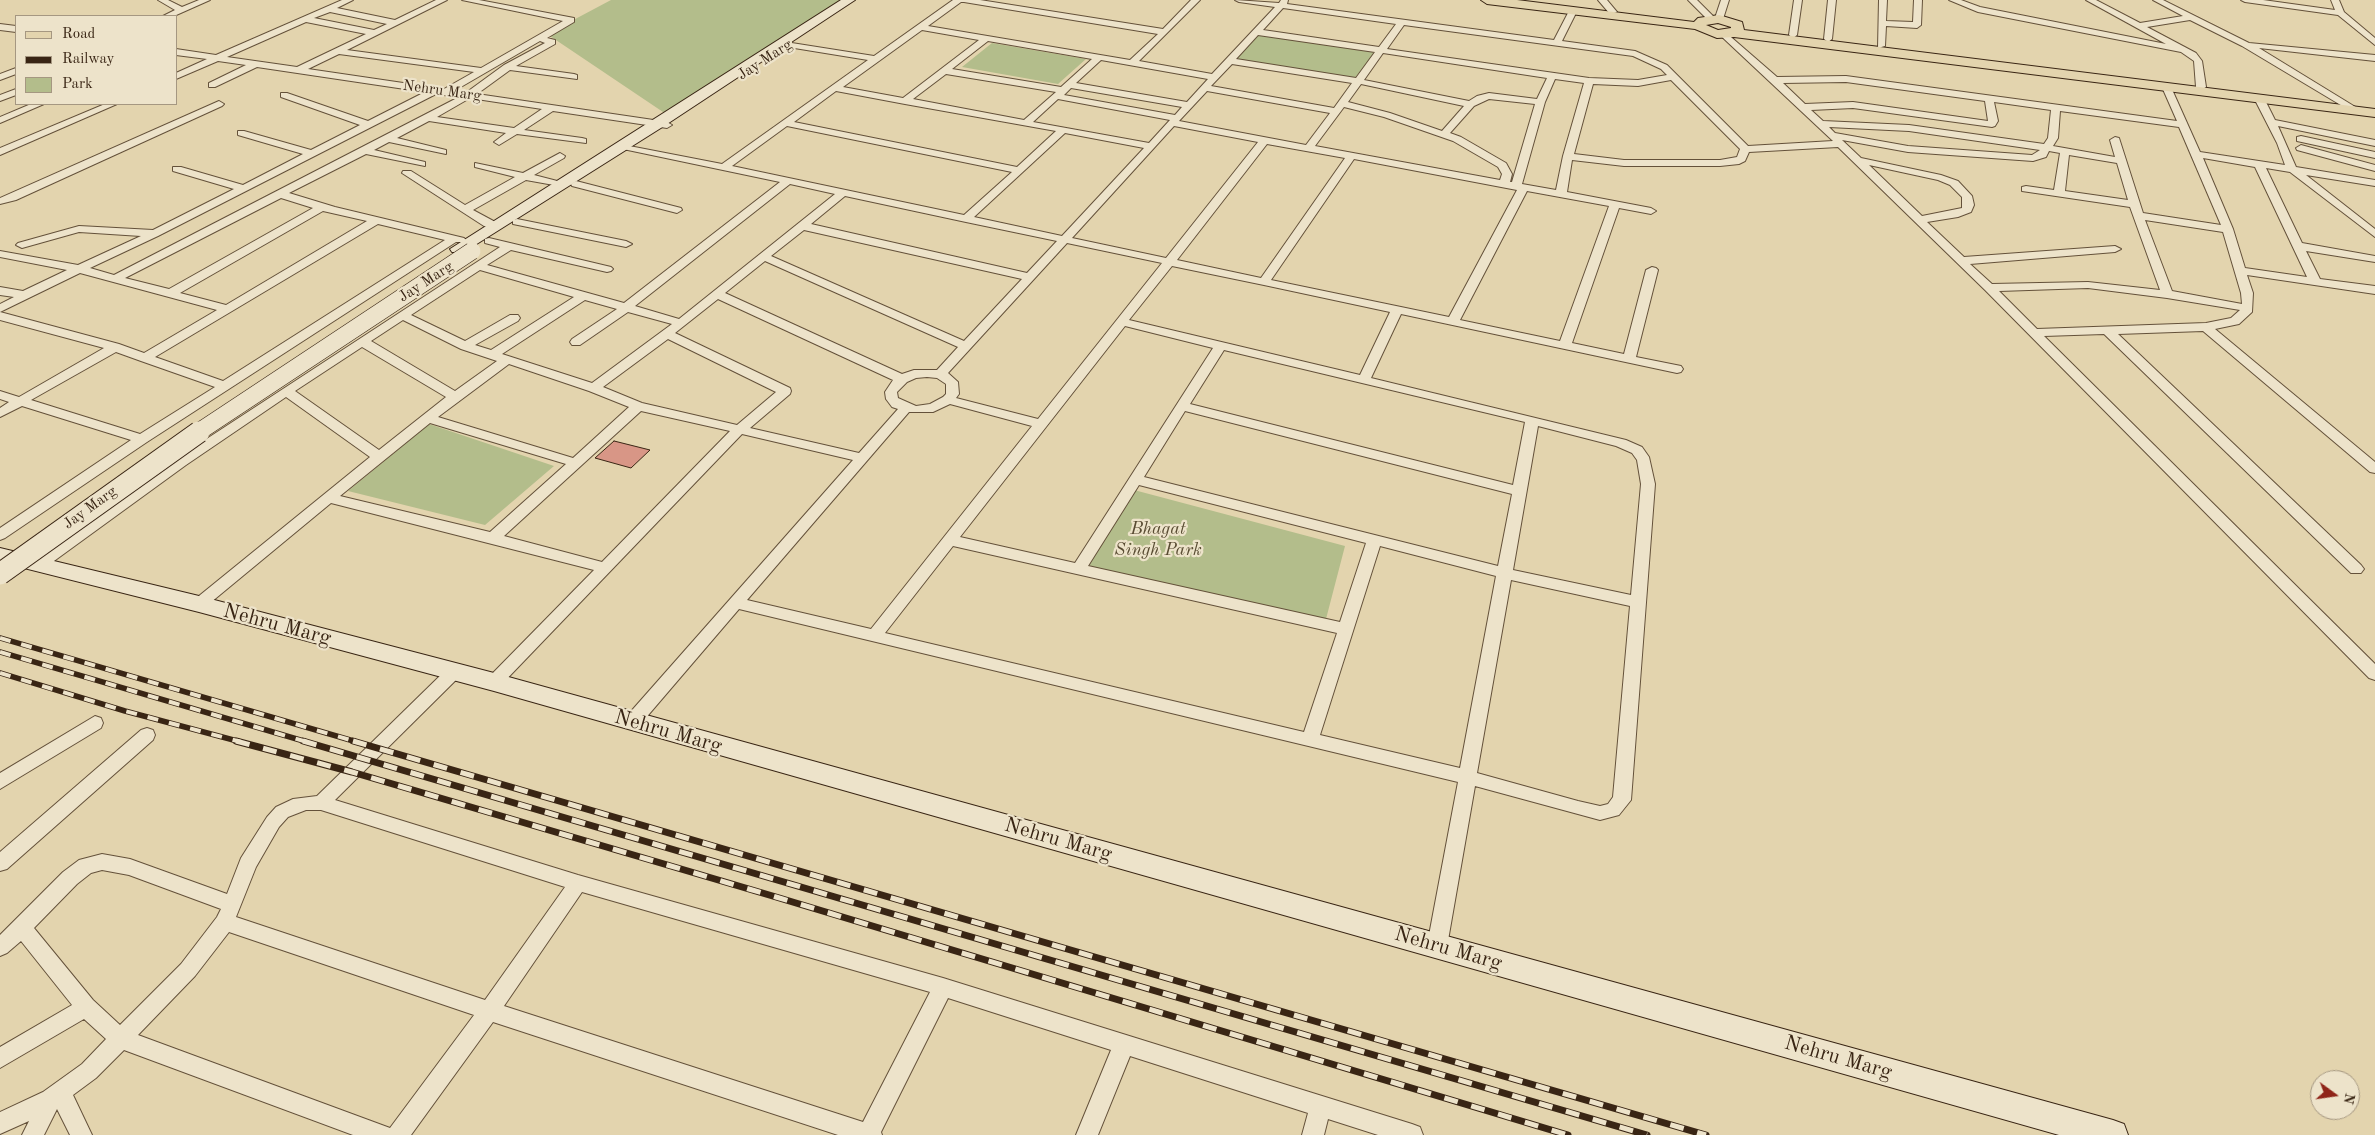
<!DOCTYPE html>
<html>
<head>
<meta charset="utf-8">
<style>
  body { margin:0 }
  #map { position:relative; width:2375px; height:1135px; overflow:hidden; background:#e3d4ae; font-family:"Old Standard TT",serif }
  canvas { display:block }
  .legend { position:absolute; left:15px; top:15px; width:162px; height:90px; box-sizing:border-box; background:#ede3ca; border:1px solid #a59781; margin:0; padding:6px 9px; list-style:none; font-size:15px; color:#392514 }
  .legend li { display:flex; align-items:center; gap:10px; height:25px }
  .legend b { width:25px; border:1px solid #a59781 }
  .north { position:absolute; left:2310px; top:1070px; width:50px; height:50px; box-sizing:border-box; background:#ede3ca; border:1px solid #a59781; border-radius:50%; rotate:104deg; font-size:14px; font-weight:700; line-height:20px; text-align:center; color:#392514 }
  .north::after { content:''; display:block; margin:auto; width:18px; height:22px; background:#8f2418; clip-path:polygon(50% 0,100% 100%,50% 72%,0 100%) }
</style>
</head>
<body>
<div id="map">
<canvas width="2375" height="1135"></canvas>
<ul class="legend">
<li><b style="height:6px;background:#e3d4ae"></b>Road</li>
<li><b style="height:6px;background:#392514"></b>Railway</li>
<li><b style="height:14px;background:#b3bd8b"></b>Park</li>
</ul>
<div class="north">N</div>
</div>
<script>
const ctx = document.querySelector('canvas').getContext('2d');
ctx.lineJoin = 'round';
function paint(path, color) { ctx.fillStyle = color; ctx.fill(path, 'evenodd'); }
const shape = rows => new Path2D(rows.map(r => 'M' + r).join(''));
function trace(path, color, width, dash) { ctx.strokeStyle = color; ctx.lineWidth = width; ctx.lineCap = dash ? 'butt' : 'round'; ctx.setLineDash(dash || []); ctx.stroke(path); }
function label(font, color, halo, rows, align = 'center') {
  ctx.font = font + ' "Old Standard TT",serif'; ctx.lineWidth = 4.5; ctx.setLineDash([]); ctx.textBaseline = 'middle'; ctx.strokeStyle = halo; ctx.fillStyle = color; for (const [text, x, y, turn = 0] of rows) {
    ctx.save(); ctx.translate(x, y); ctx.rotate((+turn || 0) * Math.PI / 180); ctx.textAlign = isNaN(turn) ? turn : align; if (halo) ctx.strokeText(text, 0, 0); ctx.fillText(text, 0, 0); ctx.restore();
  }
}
paint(shape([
  [611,0,843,0,666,114,547,34],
  [1259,35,1376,51,1354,79,1233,59],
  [992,43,1086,59,1058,84,962,67],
  [429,424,554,466,485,525,348,491],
  [1134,490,1345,546,1326,619,1087,567]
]), '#b3bd8b');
const building = shape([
  [614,441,650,450,631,468,595,458,614,441]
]);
paint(building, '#d89686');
trace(building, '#392514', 1);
const street = shape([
  [158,0,168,0,182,7,199,0,210,0,174,16,163,16,175,10,158,0],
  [342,0,353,0,337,8,395,20,436,0,447,0,347,50,481,68,563,21,462,0,479,0,574,18,574,22,547,38,555,40,555,44,516,66,574,74,577,75,577,79,510,70,477,94,667,122,672,125,667,128,553,111,524,130,582,138,586,139,586,143,517,134,499,145,494,142,506,133,429,121,397,138,446,150,446,154,389,142,374,150,425,162,425,166,366,154,289,193,335,207,464,238,466,240,464,242,456,242,147,442,5,538,0,540,0,528,131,440,22,406,0,417,0,408,9,402,0,399,0,391,19,397,104,348,0,320,0,304,14,297,0,295,0,287,23,291,67,270,0,257,0,251,78,265,141,236,79,232,22,248,16,245,18,243,79,226,153,230,234,189,173,171,173,167,181,167,243,185,303,154,238,135,238,131,244,131,311,150,360,125,281,97,281,93,287,93,368,121,425,92,257,67,215,87,209,87,209,83,246,65,218,61,176,79,176,73,207,59,176,55,176,49,216,55,342,0],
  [330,12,387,24,374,30,314,18,330,12],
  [306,22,366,34,297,67,227,57,306,22],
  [540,41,545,43,504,65,467,92,454,91,540,41],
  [339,54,474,72,444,89,308,69,339,54],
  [436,94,459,97,114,275,90,268,158,236,436,94],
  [470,98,542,109,514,128,437,117,470,98],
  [281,198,313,208,169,289,125,278,281,198],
  [323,211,367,221,226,305,180,293,323,211],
  [378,224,445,240,223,381,155,357,378,224],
  [80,273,217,310,144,353,119,344,0,312,80,273],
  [116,352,141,361,215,387,140,434,31,400,116,352],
  [953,0,980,0,1163,29,1191,0,1200,0,1139,61,1212,74,1275,7,1239,2,1235,0,1279,3,1281,0,1288,0,1287,4,1554,40,1569,11,1573,8,1577,11,1562,41,1635,51,1667,65,1748,146,1833,141,1721,36,1721,32,1724,31,1777,77,1846,76,2177,121,2162,87,2170,85,2200,152,2285,165,2277,143,2254,98,2259,95,2264,98,2275,120,2375,140,2375,146,2278,126,2296,167,2375,180,2375,186,2306,175,2375,229,2375,237,2290,172,2266,168,2302,243,2375,256,2375,262,2306,251,2320,279,2375,286,2375,294,2247,275,2253,293,2252,312,2239,324,2215,329,2375,462,2375,473,2370,472,2203,331,2118,334,2361,565,2364,569,2361,573,2351,573,2104,334,2044,336,2375,664,2375,680,2369,678,1985,290,1838,147,1749,152,1745,161,1739,164,1720,166,1624,166,1572,160,1567,192,1651,208,1656,211,1651,214,1619,208,1572,343,1624,354,1646,270,1652,267,1656,268,1658,270,1636,357,1681,366,1683,369,1681,372,1677,373,1401,314,1371,378,1626,440,1642,447,1649,457,1655,484,1631,800,1619,815,1600,820,1475,786,1447,946,1444,952,1437,955,1430,952,1427,946,1458,782,739,609,638,727,632,729,626,727,624,722,626,717,853,460,742,434,500,686,494,688,488,686,486,682,488,678,594,570,331,503,204,608,194,608,191,604,194,600,370,457,286,397,186,465,43,569,33,569,31,565,33,561,176,459,500,247,485,243,485,239,489,238,611,267,613,269,611,271,607,272,511,250,487,265,624,303,780,182,623,149,618,146,619,144,722,164,868,60,782,46,778,43,779,41,874,56,953,0],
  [961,2,964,2,1158,34,1130,60,928,26,961,2],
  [1283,8,1396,24,1379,47,1263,30,1283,8],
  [1404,25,1633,56,1661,69,1667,75,1638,80,1589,78,1387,49,1404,25],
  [922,30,979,40,903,98,843,87,922,30],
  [1258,35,1375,52,1356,78,1236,59,1258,35],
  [988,41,1092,59,1061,87,952,69,988,41],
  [1383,53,1547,78,1537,99,1489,93,1477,96,1469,101,1364,80,1383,53],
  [1101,60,1208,79,1187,102,1076,83,1101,60],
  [1232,64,1352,83,1334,108,1211,86,1232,64],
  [946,74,1056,92,1024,120,913,99,946,74],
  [1555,79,1584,83,1563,156,1556,190,1522,184,1545,102,1555,79],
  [1671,80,1740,149,1737,157,1720,160,1624,160,1574,154,1593,84,1638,86,1671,80],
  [1846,82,1985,101,1988,121,1853,102,1805,104,1783,83,1846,82],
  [1361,84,1464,106,1442,131,1390,113,1348,102,1361,84],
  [1071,88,1182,107,1175,115,1064,95,1071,88],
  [836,91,905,104,1056,131,1017,167,794,122,836,91],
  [1207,91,1330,113,1306,145,1179,121,1207,91],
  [1058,99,1170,120,1149,143,1033,122,1058,99],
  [1489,99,1535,104,1512,182,1510,182,1512,174,1506,163,1461,137,1450,133,1474,106,1489,99],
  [1994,102,2051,110,2048,138,2044,144,1909,125,1823,121,1811,110,1853,108,1992,127,1995,126,1998,121,1994,102],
  [1344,107,1384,117,1453,141,1498,167,1502,174,1500,180,1315,146,1344,107],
  [2060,111,2179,127,2221,225,2143,213,2119,138,2115,137,2110,140,2115,157,2053,146,2058,138,2060,111],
  [787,126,1012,172,964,215,732,166,787,126],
  [1174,126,1258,142,1166,258,1072,238,1174,126],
  [1829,127,1909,131,2040,150,2032,155,1908,146,1835,133,1829,127],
  [1065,133,1144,148,1062,236,974,217,1065,133],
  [1842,140,1908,152,2033,161,2046,157,2049,151,2060,153,2054,190,2026,186,2022,187,2022,191,2130,207,2160,290,2088,282,1992,284,1970,264,2115,252,2121,249,2115,246,1964,257,1927,222,1958,217,1971,212,1974,205,1972,196,1958,181,1941,175,1861,158,1842,140],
  [1267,144,1345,158,1261,278,1177,260,1267,144],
  [2069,155,2117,163,2128,200,2065,191,2069,155],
  [2203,158,2255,167,2307,277,2245,268,2233,229,2203,158],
  [1354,159,1517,190,1449,317,1271,280,1354,159],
  [1869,165,1938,180,1950,185,1962,197,1962,208,1922,216,1869,165],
  [790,184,835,194,679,319,635,306,790,184],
  [1527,191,1609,206,1560,341,1460,320,1527,191],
  [845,196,966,222,1057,241,1027,273,811,224,845,196],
  [2145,220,2223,232,2241,293,2242,304,2172,291,2145,220],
  [804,230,1022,279,964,341,771,256,804,230],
  [1067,243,1162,263,1038,419,956,398,959,394,958,382,948,373,1067,243],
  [765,261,958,347,937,370,914,370,902,374,725,293,765,261],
  [1172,266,1264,285,1390,312,1360,375,1129,320,1172,266],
  [480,270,574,297,491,350,475,345,518,321,520,318,518,315,510,315,465,341,411,315,480,270],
  [2088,288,2167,298,2240,310,2231,318,2206,323,2037,329,1999,291,2088,288],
  [718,299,893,380,885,392,886,399,892,407,898,409,859,453,750,428,790,394,791,391,790,388,675,333,718,299],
  [585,300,617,309,572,339,570,342,572,345,580,345,628,312,672,324,592,383,502,354,585,300],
  [403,320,461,349,497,361,455,391,371,341,403,320],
  [1125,326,1213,348,1075,563,960,537,1125,326],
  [668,339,776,392,737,425,642,403,603,387,668,339],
  [362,347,446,397,379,450,295,391,362,347],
  [1224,350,1525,422,1513,485,1190,404,1224,350],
  [509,364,589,391,629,407,573,458,438,417,509,364],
  [927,377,937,378,946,384,946,394,943,397,930,404,916,406,898,398,897,392,907,382,916,378,927,377],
  [950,404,1032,426,871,629,747,600,909,412,933,412,950,404],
  [641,411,730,431,602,562,504,536,641,411],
  [1185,411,1512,494,1498,566,1144,477,1185,411],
  [430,423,566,464,490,532,340,496,430,423],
  [1538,426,1616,446,1632,453,1637,460,1641,484,1631,595,1513,570,1538,426],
  [1139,485,1366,543,1340,622,1088,566,1139,485],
  [953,546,1337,633,1304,732,885,633,953,546],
  [1380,546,1496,576,1460,768,1320,735,1380,546],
  [1511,580,1630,606,1613,797,1608,804,1600,806,1578,801,1477,773,1511,580],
  [1598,0,1607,0,1617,12,1610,14,1598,0],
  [1688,0,1697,0,1715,18,1721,0,1729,0,1723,19,1719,22,1709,21,1688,0],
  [1794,0,1802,0,1797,35,1793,38,1789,35,1794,0],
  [1828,0,1836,0,1832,39,1828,42,1824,39,1828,0],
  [1879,0,1887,0,1886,21,1913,22,1914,0,1922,0,1921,25,1917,28,1886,26,1885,46,1878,48,1879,0],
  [1949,0,1961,0,1980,7,2166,44,2086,0,2096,0,2140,23,2183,16,2153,0,2163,0,2249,43,2375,55,2375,61,2259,48,2357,108,2357,112,2354,113,2242,46,2190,20,2147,27,2196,53,2202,61,2206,87,2201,90,2196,87,2194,61,2181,52,1978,12,1949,0],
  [2241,0,2263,0,2335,10,2331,0,2339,0,2344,12,2375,38,2375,45,2338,15,2245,2,2241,0],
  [0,24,16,26,16,32,0,30,0,24],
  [16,68,16,74,0,80,0,74,16,68],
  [16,89,16,95,0,101,0,95,16,89],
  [219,101,224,104,222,106,16,200,0,204,0,198,219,101],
  [31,104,44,104,0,123,0,117,31,104],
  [105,104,117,104,0,155,0,148,105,104],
  [2301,136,2375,152,2375,158,2297,141,2297,137,2301,136],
  [2301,145,2375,165,2375,171,2297,150,2296,148,2301,145],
  [560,153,565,156,564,158,534,175,565,183,565,187,526,180,473,210,499,224,500,226,495,229,484,226,402,173,403,171,411,171,465,205,515,177,475,167,475,163,523,173,560,153],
  [576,181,681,208,682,210,677,213,572,186,571,184,576,181],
  [517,219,626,241,632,244,626,247,513,224,513,220,517,219],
  [454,666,460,668,462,672,460,676,335,800,578,875,943,978,1412,1124,1420,1127,1423,1135,1378,1135,1328,1119,1324,1135,1302,1135,1308,1113,1130,1056,1098,1135,1076,1135,1111,1050,948,998,881,1132,882,1135,838,1135,493,1022,411,1135,353,1135,124,1050,96,1078,73,1095,92,1135,70,1135,57,1109,44,1135,22,1135,29,1121,0,1134,0,1112,43,1092,82,1064,106,1039,84,1019,0,1068,0,1047,72,1005,21,941,7,953,0,956,0,935,63,872,79,860,102,854,130,859,227,894,241,858,267,817,276,807,293,799,317,796,448,668,454,666],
  [306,810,321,810,565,887,485,1000,236,917,256,867,279,827,288,817,306,810],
  [102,870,129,875,221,909,217,917,181,964,120,1025,93,1000,34,928,77,884,91,873,102,870],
  [582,892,930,992,863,1122,504,1006,582,892],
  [229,932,474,1015,390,1128,138,1035,195,976,229,932],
  [95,716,101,718,103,723,101,728,0,789,0,773,95,716],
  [147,728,153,730,155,735,153,740,7,869,0,871,0,852,141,730,147,728]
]);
const secondary = shape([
  [841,0,855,0,664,126,464,252,452,252,450,249,841,0],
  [0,548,199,596,494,673,2113,1120,2124,1124,2128,1135,2059,1135,494,691,199,612,0,562,0,548]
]);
const primary = shape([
  [1481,0,1517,0,1694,22,1698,18,1719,15,1742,22,1744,30,2375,109,2375,117,1734,37,1717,38,1695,29,1487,4,1481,0],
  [1718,23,1731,27,1731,28,1718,30,1706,25,1718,23]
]);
trace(street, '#64513a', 2);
trace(secondary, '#392514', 2);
trace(primary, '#392514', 2);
paint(street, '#ede3ca');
paint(secondary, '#ede3ca');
paint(primary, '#e3d4ae');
const railFar1 = shape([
  [0,638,357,742],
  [0,652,307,742],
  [0,673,125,711,241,742]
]);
const rail = shape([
  [236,741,352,772,776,897,1568,1135],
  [303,741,1647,1135],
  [353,741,1706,1135]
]);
trace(railFar1, '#392514', 5.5);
trace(rail, '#392514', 7);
trace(railFar1, '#ede3ca', 4, [11]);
trace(rail, '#ede3ca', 5, [14]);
const secondaryBridgeFar1 = shape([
  [197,433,472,251]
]);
const secondaryBridge = shape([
  [0,574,199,432]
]);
trace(secondaryBridgeFar1, '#392514', 18, []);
trace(secondaryBridge, '#392514', 23, []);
trace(secondaryBridgeFar1, '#ede3ca', 17);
trace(secondaryBridge, '#ede3ca', 21);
label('15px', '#392514', '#ede3ca', [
  ["Jay Marg",765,60,-33],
  ["Nehru Marg",442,91,8],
  ["Jay Marg",426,282,-33],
  ["Jay Marg",90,508,-36]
]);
label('italic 18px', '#584b32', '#ede3ca', [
  ["Bhagat",1158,529],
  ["Singh Park",1158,550]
]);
label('21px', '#392514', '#ede3ca', [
  ["Nehru Marg",277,625,15],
  ["Nehru Marg",668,732,16],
  ["Nehru Marg",1058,840,16],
  ["Nehru Marg",1448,949,16],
  ["Nehru Marg",1838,1058,16]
]);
</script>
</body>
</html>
